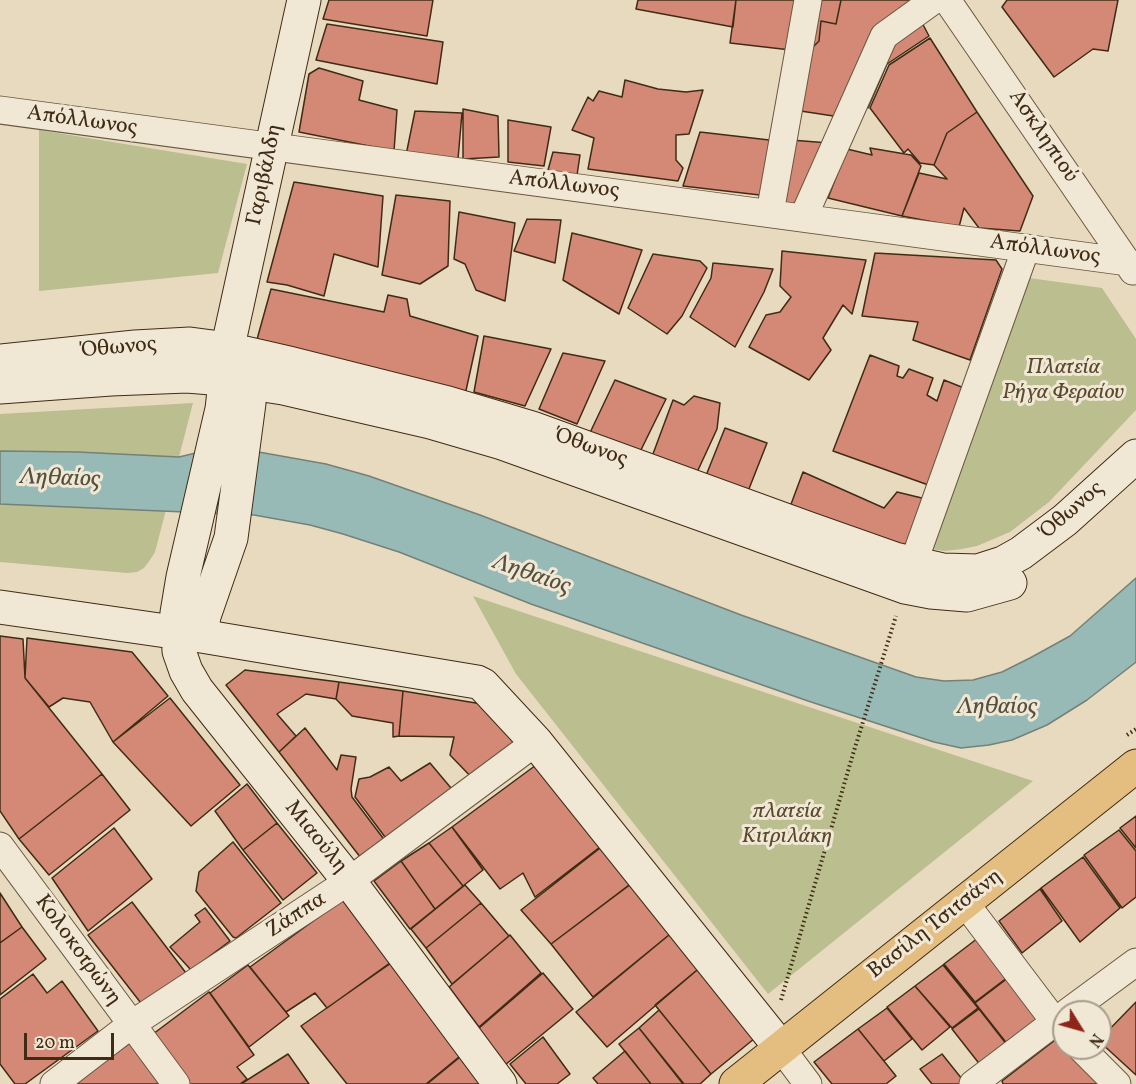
<!DOCTYPE html>
<html>
<head>
<meta charset="utf-8">
<style>
  body { margin:0 }
  #map { position:relative; width:1136px; height:1084px; overflow:hidden; background:#e8dabf; font-family:Vollkorn,serif }
  canvas { display:block }
  .north { position:absolute; left:1052px; top:1000px; width:60px; height:60px; box-sizing:border-box; background:#f0e7d5; border:2px solid #aa9c88; border-radius:50%; rotate:127deg; font-size:16px; font-weight:700; line-height:24px; text-align:center; color:#402c15 }
  .north::after { content:''; display:block; margin:auto; width:21px; height:27px; background:#8f2418; clip-path:polygon(50% 0,100% 100%,50% 72%,0 100%) }
  .scale { position:absolute; left:24px; top:1033px; width:90px; height:27px; box-sizing:border-box; border:3px solid #402c15; border-top:0; padding-left:8px; font-size:18px; line-height:21px; white-space:nowrap; color:#402c15; -webkit-text-stroke:4px #f0e7d5; paint-order:stroke }
</style>
</head>
<body>
<div id="map">
<canvas width="1136" height="1084"></canvas>
<div class="north">N</div>
<div class="scale">20 m</div>
</div>
<script>
const ctx = document.querySelector('canvas').getContext('2d');
ctx.lineJoin = 'round';
function paint(path, color) { ctx.fillStyle = color; ctx.fill(path, 'evenodd'); }
const shape = rows => new Path2D(rows.map(r => 'M' + r).join(''));
function trace(path, color, width, dash) { ctx.strokeStyle = color; ctx.lineWidth = width; ctx.lineCap = dash ? 'butt' : 'round'; ctx.setLineDash(dash || []); ctx.stroke(path); }
function label(font, color, halo, rows, align = 'center') {
  ctx.font = font + ' Vollkorn,serif'; ctx.lineWidth = 6; ctx.setLineDash([]); ctx.textBaseline = 'middle'; ctx.strokeStyle = halo; ctx.fillStyle = color; for (const [text, x, y, turn = 0] of rows) {
    ctx.save(); ctx.translate(x, y); ctx.rotate((+turn || 0) * Math.PI / 180); ctx.textAlign = isNaN(turn) ? turn : align; if (halo) ctx.strokeText(text, 0, 0); ctx.fillText(text, 0, 0); ctx.restore();
  }
}
paint(shape([
  [39,130,247,164,218,273,39,291],
  [1022,277,1102,288,1136,339,1136,410,1049,502,1010,532,977,546,962,549,944,551,925,548],
  [193,403,179,457,78,452,0,451,0,414],
  [0,504,166,510,155,552,150,560,144,568,137,572,127,573,0,562],
  [473,596,1033,781,768,994,516,674]
]), '#bbbe8f');
const water = shape([
  [225,446,326,464,369,476,480,515,741,615,916,677,944,681,973,680,1002,672,1030,658,1070,636,1136,578,1136,662,1087,700,1047,725,1012,740,989,745,961,748,934,742,808,701,531,604,399,552,343,534,310,525,254,515,0,504,0,451,78,452,179,457,225,446]
]);
paint(water, '#98bab7');
trace(water, '#758176', 1.5);
const building = shape([
  [329,0,433,0,427,36,323,19,329,0],
  [638,0,736,0,733,27,636,9,638,0],
  [736,0,841,0,836,24,821,21,819,41,808,52,730,43,736,0],
  [841,0,910,0,929,36,887,64,868,108,851,91,840,117,794,110,808,52,819,41,821,21,836,24,841,0],
  [1007,0,1118,0,1108,51,1093,49,1054,77,1002,7,1007,0],
  [327,24,443,42,437,84,316,60,327,24],
  [930,38,977,112,947,133,934,165,920,163,908,149,904,153,870,108,889,65,930,38],
  [319,68,363,81,359,100,397,110,394,151,299,132,309,74,319,68],
  [625,80,658,89,686,92,703,90,689,134,676,135,676,160,683,168,678,181,588,169,594,138,572,130,588,97,593,101,599,91,622,97,625,80],
  [463,109,498,116,499,157,463,159,463,109],
  [415,111,462,113,458,159,405,160,415,111],
  [977,112,1033,196,1020,231,979,228,964,208,959,227,902,216,919,173,947,179,934,165,947,133,977,112],
  [508,120,551,127,544,166,508,162,508,120],
  [700,132,778,141,768,196,683,186,700,132],
  [791,140,829,143,803,207,778,202,791,140],
  [870,148,911,155,921,166,902,216,828,198,847,149,872,155,870,148],
  [553,152,580,155,576,182,545,181,553,152],
  [294,182,383,196,378,267,334,254,324,296,287,285,267,282,294,182],
  [396,195,450,201,448,266,420,284,382,275,396,195],
  [459,212,515,223,505,301,476,290,465,264,454,259,459,212],
  [527,219,561,220,555,263,514,251,527,219],
  [572,233,642,250,619,314,563,280,572,233],
  [782,251,866,260,852,314,843,305,823,338,831,350,809,380,749,347,766,315,780,312,791,297,780,286,782,251],
  [875,253,996,260,1002,269,970,360,913,340,918,322,862,316,875,253],
  [653,254,700,261,707,268,682,316,667,334,628,308,653,254],
  [713,263,773,269,764,292,735,347,690,317,711,278,713,263],
  [271,289,384,312,388,295,407,299,410,316,478,336,465,395,256,343,271,289],
  [484,336,551,349,525,406,474,392,484,336],
  [563,353,605,361,577,424,539,409,563,353],
  [870,355,899,366,897,376,903,378,909,369,933,378,927,395,937,401,944,380,969,390,934,487,833,451,870,355],
  [615,380,666,399,637,458,587,439,615,380],
  [694,396,720,403,717,429,693,481,650,462,673,400,684,405,694,396],
  [725,428,767,443,745,499,703,483,725,428],
  [803,472,884,508,897,492,930,500,908,557,787,515,803,472],
  [0,636,23,639,25,678,102,774,19,839,0,811,0,636],
  [27,638,132,652,168,696,113,742,90,702,63,698,49,707,25,678,27,638],
  [245,670,339,682,336,699,306,694,277,714,296,736,279,752,226,685,245,670],
  [339,682,403,691,399,736,393,737,393,723,352,716,336,699,339,682],
  [403,691,488,705,525,750,477,783,450,755,454,737,399,736,403,691],
  [170,698,240,785,191,826,113,742,170,698],
  [305,728,337,770,341,755,356,757,351,789,352,797,386,842,364,862,279,752,305,728],
  [430,763,456,794,388,841,355,797,359,779,370,777,389,767,401,781,430,763],
  [536,765,600,847,535,897,523,873,500,889,452,827,536,765],
  [102,774,130,810,49,875,19,839,102,774],
  [247,784,277,823,243,850,215,811,247,784],
  [1136,816,1136,848,1120,828,1136,816],
  [277,823,317,873,283,900,243,850,277,823],
  [452,827,483,870,463,886,429,843,452,827],
  [114,828,152,879,88,931,52,878,114,828],
  [1119,830,1136,851,1136,897,1122,908,1084,855,1119,830],
  [233,842,281,903,236,938,233,937,196,891,199,872,233,842],
  [429,843,463,886,435,909,401,861,429,843],
  [604,845,633,882,551,944,521,910,604,845],
  [1083,857,1120,908,1080,942,1041,888,1083,857],
  [401,861,435,909,410,929,374,881,401,861],
  [635,881,675,930,593,997,551,944,635,881],
  [465,885,481,903,426,948,411,929,465,885],
  [1040,889,1062,921,1022,953,999,921,1040,889],
  [0,893,22,927,0,943,0,893],
  [349,895,394,960,327,1008,315,993,286,1012,250,967,349,895],
  [132,902,186,973,144,1007,88,935,132,902],
  [481,903,509,936,452,984,426,948,481,903],
  [205,908,230,941,191,970,170,947,200,922,195,915,205,908],
  [22,927,46,959,0,995,0,943,22,927],
  [675,930,703,965,607,1047,576,1012,675,930],
  [510,935,541,973,479,1027,449,987,510,935],
  [978,938,1008,977,975,1002,944,964,978,938],
  [394,961,465,1052,426,1084,347,1084,301,1026,394,961],
  [248,965,289,1016,249,1047,210,993,248,965],
  [703,965,760,1034,711,1074,655,1005,703,965],
  [943,965,978,1008,952,1028,915,986,943,965],
  [543,973,573,1009,505,1065,478,1029,543,973],
  [33,974,47,993,62,981,98,1031,25,1084,15,1084,0,1064,0,999,33,974],
  [1008,978,1045,1024,1012,1050,975,1003,1008,978],
  [915,986,950,1027,922,1050,887,1007,915,986],
  [209,992,254,1055,237,1067,247,1079,240,1084,190,1084,153,1034,209,992],
  [1136,1002,1136,1075,1100,1042,1100,1039,1136,1002],
  [887,1008,912,1039,884,1061,858,1029,887,1008],
  [979,1009,1011,1050,985,1071,952,1029,979,1009],
  [659,1010,711,1074,700,1084,684,1084,639,1028,659,1010],
  [639,1028,683,1084,651,1084,619,1044,639,1028],
  [858,1029,896,1076,886,1084,832,1084,814,1062,858,1029],
  [543,1037,570,1074,557,1084,526,1084,510,1064,543,1037],
  [1059,1037,1064,1042,1064,1048,1069,1048,1103,1084,1003,1084,1002,1081,1059,1037],
  [134,1040,166,1084,74,1084,134,1040],
  [625,1051,651,1084,598,1084,593,1078,625,1051],
  [465,1053,490,1084,427,1084,465,1053],
  [288,1054,309,1084,241,1084,288,1054],
  [942,1054,966,1084,932,1084,920,1069,942,1054]
]);
paint(building, '#d38975');
trace(building, '#402c15', 1.5);
const street = shape([
  [947,0,1133,271],
  [0,110,1128,262],
  [770,213,808,0],
  [803,218,884,36,934,0],
  [913,564,1026,248],
  [0,846,176,1084],
  [965,903,1055,1022,1064,1031],
  [1068,1012,1136,962],
  [781,1048,808,1084],
  [1081,1048,1117,1084],
  [54,1084,132,1024,349,881,536,742],
  [973,1084,1064,1015]
]);
const secondary = shape([
  [304,0,230,337,222,409,183,577,177,613,179,651,186,671,197,690,349,881,500,1084],
  [0,361,135,347,190,344,228,349,289,363,448,403,532,428,807,528,895,559,943,570,978,571,1003,563,1021,553,1065,520,1136,456],
  [0,387,111,379,187,376,224,379,283,388,430,422,502,443,905,587,931,592,967,595,1010,583],
  [0,607,201,636,477,682,483,685,536,742,781,1048],
  [201,636,204,616,231,538,249,403,246,374,239,362]
]);
const primary = shape([
  [736,1084,1136,766]
]);
trace(street, '#6a5840', 29);
trace(secondary, '#402c15', 35);
trace(primary, '#402c15', 35);
trace(shape([
  [1127,735,1136,729],
  [781,1000,853,754,896,616]
]), '#402c15', 4, [1.5, 3]);
trace(street, '#f0e7d5', 27);
trace(secondary, '#f0e7d5', 33);
trace(primary, '#e4bd80', 33);
label('22px', '#402c15', '#f0e7d5', [
  ["Απόλλωνος",82,122,8],
  ["Ασκληπιού",1042,137,56],
  ["Γαριβάλδη",266,175,-78],
  ["Απόλλωνος",564,186,7],
  ["Απόλλωνος",1045,251,8],
  ["Όθωνος",119,349,-5],
  ["Όθωνος",591,449,20],
  ["Όθωνος",1073,511,-41],
  ["Μιαούλη",315,838,51],
  ["Ζάππα",297,916,-33],
  ["Βασίλη Τσιτσάνη",936,925,-38],
  ["Κολοκοτρώνη",77,951,54]
]);
label('italic 22px', '#59492d', '#f0e7d5', [
  ["Πλατεία",1063,369],
  ["Ρήγα Φεραίου",1063,394],
  ["πλατεία",787,813],
  ["Κιτριλάκη",787,838]
]);
label('italic 24px', '#56503e', '#f0e7d5', [
  ["Ληθαίος",60,480,2],
  ["Ληθαίος",531,576,19],
  ["Ληθαίος",997,709]
]);
</script>
</body>
</html>
